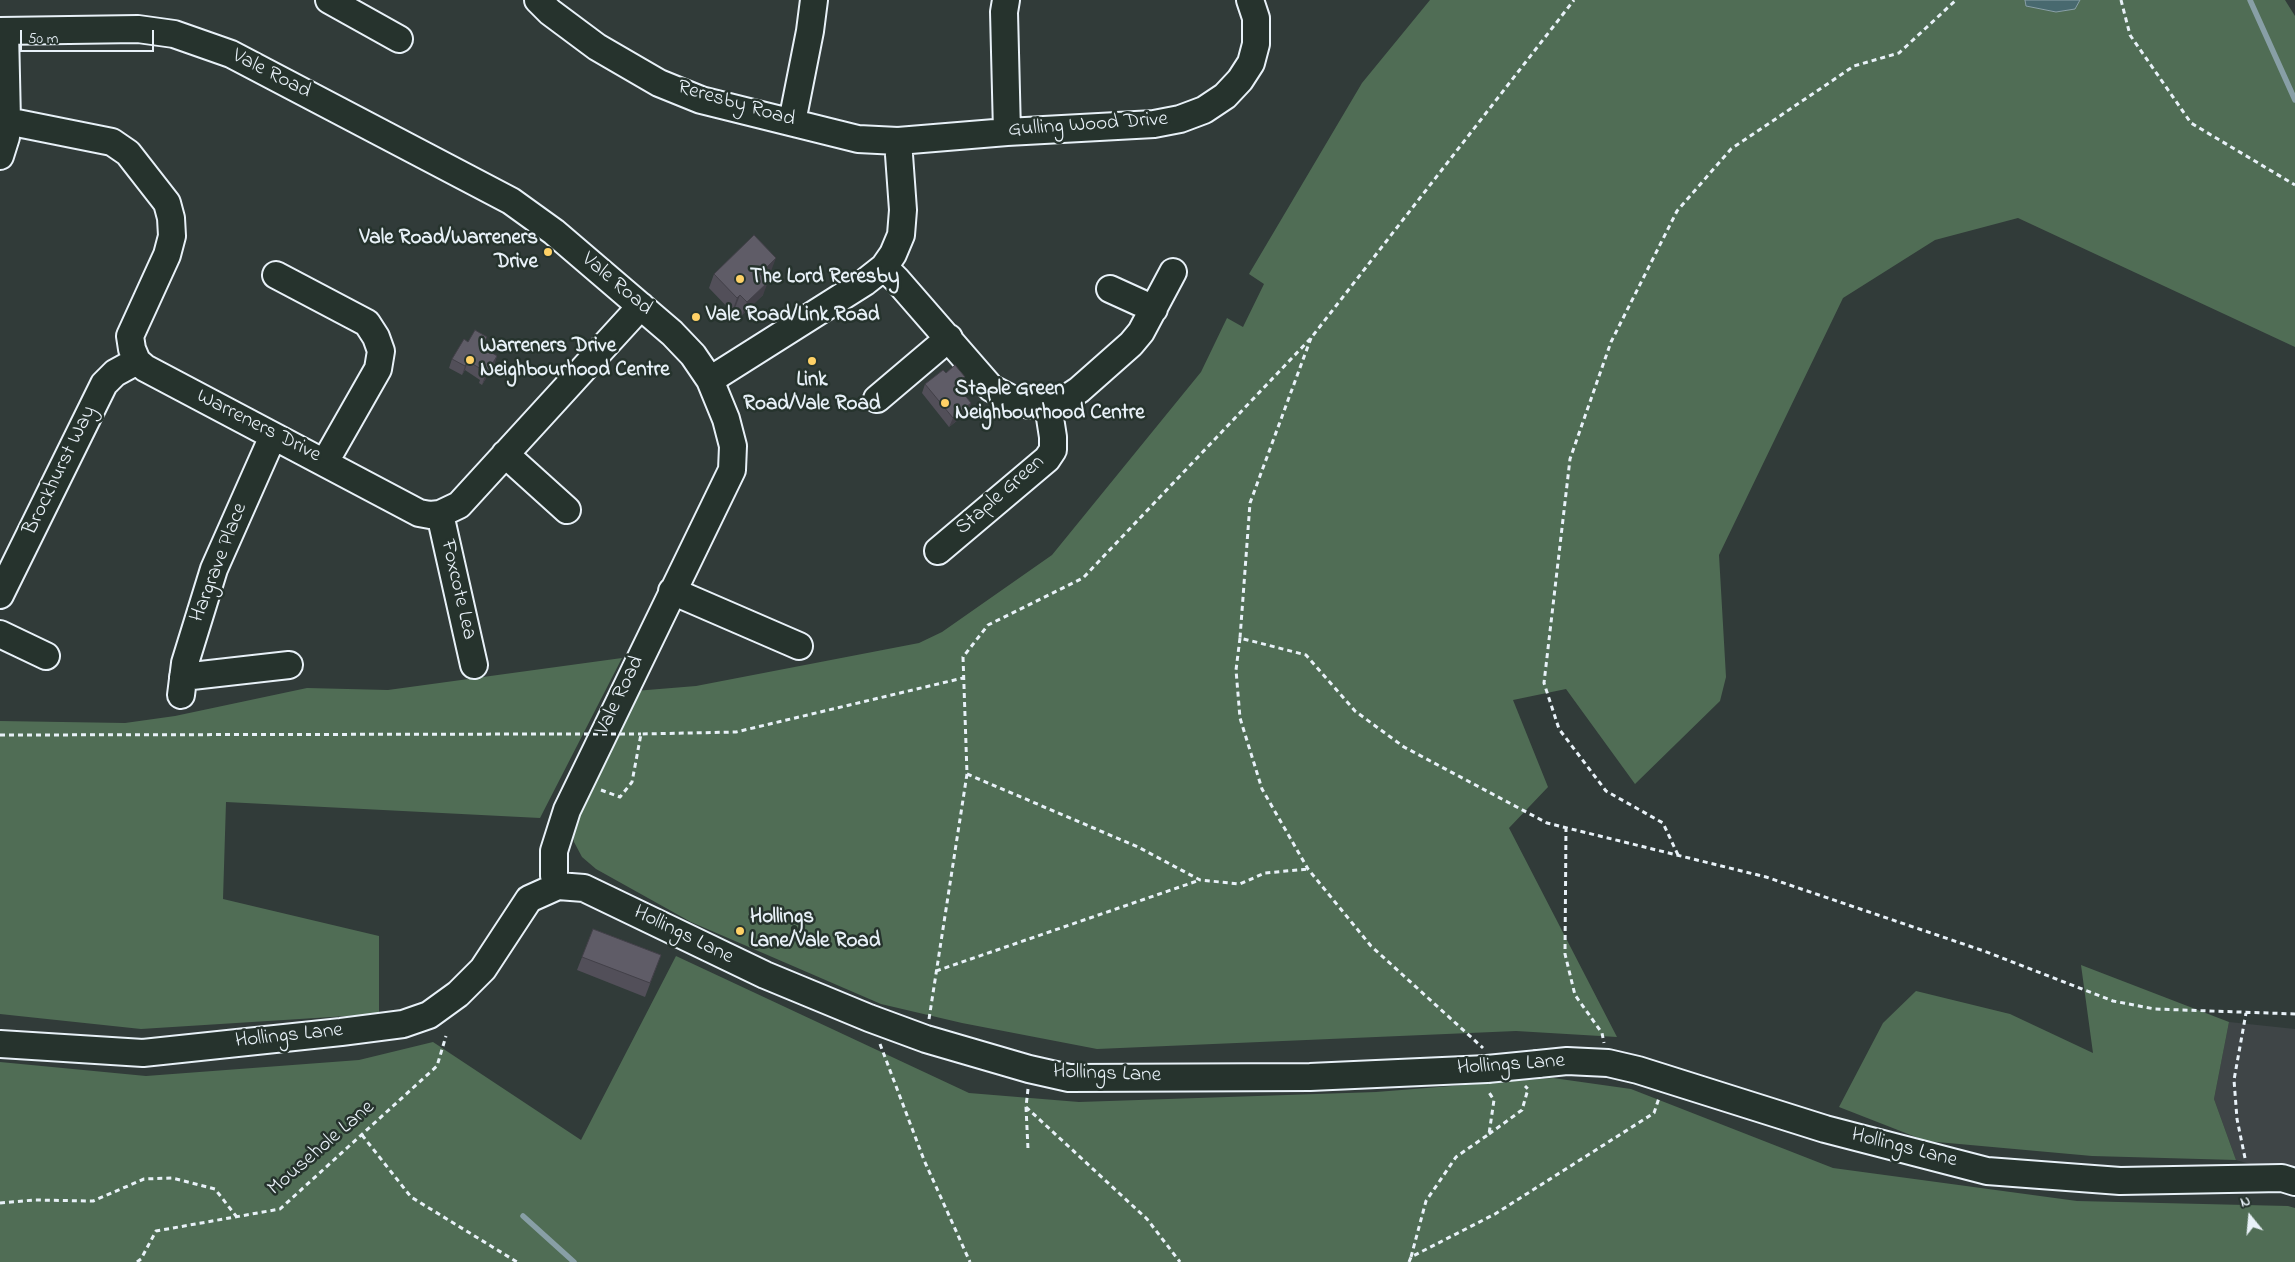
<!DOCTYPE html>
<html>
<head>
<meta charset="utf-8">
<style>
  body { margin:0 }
  #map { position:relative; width:2295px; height:1262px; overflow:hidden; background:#313b39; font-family:"Indie Flower",sans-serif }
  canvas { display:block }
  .north { position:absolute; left:2225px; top:1192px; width:50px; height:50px; -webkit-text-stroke:4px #26332d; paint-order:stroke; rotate:343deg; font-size:14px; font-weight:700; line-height:20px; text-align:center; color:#e8f1f8 }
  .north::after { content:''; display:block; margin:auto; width:18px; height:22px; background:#e8f1f8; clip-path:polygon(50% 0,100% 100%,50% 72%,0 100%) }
  .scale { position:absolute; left:20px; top:30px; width:134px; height:22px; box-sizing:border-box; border:2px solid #e8f1f8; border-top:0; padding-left:6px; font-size:15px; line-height:18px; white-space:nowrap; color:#e8f1f8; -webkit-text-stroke:4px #26332d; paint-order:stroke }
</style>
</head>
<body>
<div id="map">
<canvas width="2295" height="1262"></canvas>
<div class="north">N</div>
<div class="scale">50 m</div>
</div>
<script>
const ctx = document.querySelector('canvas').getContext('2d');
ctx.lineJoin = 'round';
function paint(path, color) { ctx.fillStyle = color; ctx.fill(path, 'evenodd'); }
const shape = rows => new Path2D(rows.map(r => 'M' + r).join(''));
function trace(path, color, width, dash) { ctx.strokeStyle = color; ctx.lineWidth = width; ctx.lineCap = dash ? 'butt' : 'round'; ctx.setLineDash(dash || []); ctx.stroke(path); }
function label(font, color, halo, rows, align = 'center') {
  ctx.font = font + ' "Indie Flower",sans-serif'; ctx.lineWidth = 5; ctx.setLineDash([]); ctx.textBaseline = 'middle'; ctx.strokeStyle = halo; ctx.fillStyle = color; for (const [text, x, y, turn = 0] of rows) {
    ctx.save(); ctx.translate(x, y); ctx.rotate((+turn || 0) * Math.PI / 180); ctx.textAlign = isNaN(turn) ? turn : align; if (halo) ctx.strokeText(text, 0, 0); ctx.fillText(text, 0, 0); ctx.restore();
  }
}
paint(shape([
  [2229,1022,2295,1029,2295,1177,2236,1160,2214,1099]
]), '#3f4547');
paint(shape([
  [1430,0,2285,0,2295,16,2295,347,2018,218,1935,240,1843,298,1719,555,1726,677,1720,701,1635,784,1566,689,1513,700,1548,787,1509,828,1617,1037,1516,1031,1097,1049,962,1023,881,1004,691,922,596,869,582,857,574,842,571,827,635,691,696,686,919,643,942,632,1052,555,1201,372,1227,318,1243,327,1264,284,1249,274,1362,83],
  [622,658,540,818,226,802,223,899,379,936,379,1014,141,1029,0,1014,0,721,125,723,175,716,307,688,388,690],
  [676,956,969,1093,1079,1102,1376,1092,1553,1078,1631,1089,1833,1168,2077,1201,2288,1206,2295,1208,2295,1262,0,1262,0,1062,146,1076,359,1060,433,1042,581,1140],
  [2081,965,2229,1022,2214,1099,2236,1160,2092,1156,1926,1141,1839,1107,1883,1023,1916,991,2010,1014,2093,1053]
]), '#506d55');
const water = shape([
  [2025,0,2080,0,2075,9,2056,12,2026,6,2025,0]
]);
paint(water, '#48696f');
trace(water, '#889fa6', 1);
trace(shape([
  [2250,0,2295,100],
  [523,1216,574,1262]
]), '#889fa6', 5.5);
const minor = shape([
  [329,0,399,39],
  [538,0,550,12,597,47,659,83,701,100,858,139,898,141,1007,132,1154,124,1180,119,1204,110,1225,96,1240,80,1251,63,1256,44,1256,18,1250,0],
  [1006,0,1004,12,1007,132],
  [0,31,138,29,174,34,231,54,511,201,554,232,672,333,693,355,710,380,726,419,733,446,732,470,567,810,554,851,554,876,558,886],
  [7,121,112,142,128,153,167,203,171,218,172,236,167,255,130,336,132,349,137,361,145,368,419,513,430,515,440,514,459,505,641,306],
  [792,122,810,31,814,0],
  [0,156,6,137,7,121,5,31],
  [884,267,897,280,991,388,1010,398,1029,405,1048,405,1064,400,1079,390,1131,344,1141,332,1173,272],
  [276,275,367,323,376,337,381,351,378,369,325,462],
  [1110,289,1154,309],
  [710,380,865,282,884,267,893,254,901,235,903,210,898,141],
  [877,399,949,338],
  [505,454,567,510],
  [440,514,474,665],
  [938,551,1047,459,1053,450,1053,437,1048,405],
  [672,591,799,646],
  [0,595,104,384,115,373,137,361],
  [0,634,46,656],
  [183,677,289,665],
  [181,695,185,663,214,569,273,436],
  [0,1044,143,1053,341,1032,403,1024,429,1015,458,994,483,969,529,899,558,886,584,888,765,975,869,1018,926,1039,1029,1069,1069,1078,1310,1077,1487,1069],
  [1538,1064,1567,1061,1608,1063,1638,1070,1825,1129,1987,1171,2120,1181,2282,1178,2295,1182]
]);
trace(minor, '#e8f1f8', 30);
trace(shape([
  [2121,0,2130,35,2191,123,2295,185],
  [1311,338,1250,503,1240,638,1306,655,1355,711,1404,747,1547,823,1766,877,1984,951,2113,1001,2155,1009,2295,1014],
  [1240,638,1236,670,1240,718,1262,789,1308,869,1371,946,1483,1048],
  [0,735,557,734],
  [967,774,1138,847,1200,880,1240,884,1265,873,1308,869],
  [601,790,620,797,632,782,641,734,736,732,963,678],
  [1566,827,1565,954,1575,995,1602,1033,1604,1043],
  [1678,855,1663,823,1606,791,1559,729,1544,683,1570,459,1611,342,1677,211,1731,149,1854,66,1899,53,1956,0],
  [936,971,1200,880],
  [929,1019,967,774,963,657,988,625,1083,578,1311,338,1574,0],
  [880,1044,924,1160,970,1262],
  [1028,1089,1026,1107,1147,1219,1180,1262],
  [1026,1107,1028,1149],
  [1489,1134,1522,1110,1528,1089,1525,1086],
  [362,1135,411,1197,517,1262],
  [2245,1158,2237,1119,2234,1080,2246,1013],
  [0,1203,34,1200,93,1201,144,1179,172,1178,215,1189,236,1216],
  [1411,1257,1426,1201,1456,1157,1489,1134,1494,1100,1488,1091],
  [137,1262,141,1259,156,1231,280,1209,437,1066,446,1036],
  [1409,1262,1411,1257,1495,1214,1654,1113,1659,1098]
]), '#e8f1f8', 3, [5, 4]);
trace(minor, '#26332d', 26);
const minorBridge = shape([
  [1487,1069,1538,1064]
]);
trace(minorBridge, '#e8f1f8', 30, []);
trace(shape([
  [557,734,641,734]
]), '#e8f1f8', 3, [5, 4]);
trace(minorBridge, '#26332d', 26);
paint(shape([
  [771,271,765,278,763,295,742,315,735,308,732,312,709,288,714,274],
  [468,342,483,347,497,356,494,365,482,385,479,383,480,380,465,370,462,375,449,368,452,359],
  [946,373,965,377,961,386,959,388,971,403,968,412,949,427,922,393,925,384],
  [593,929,661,955,645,997,577,970]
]), '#524f59');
paint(shape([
  [776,258,771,271,755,287,760,274],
  [768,282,763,295,742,315,747,302],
  [740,295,735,308,732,312,737,298],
  [497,356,494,365,482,385,485,376],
  [468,361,465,370,462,375,465,366],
  [965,377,961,386,952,393,956,384],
  [971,403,968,412,949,427,953,418]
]), '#424048');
const building = shape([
  [754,235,776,258,760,274,768,282,747,302,740,295,737,298,714,274,754,235],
  [475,330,487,337,481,346,497,356,485,376,482,374,484,371,468,361,465,366,452,359,464,339,468,342,475,330],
  [955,365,965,377,956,384,971,403,953,418,925,384,943,370,946,373,955,365],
  [593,929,661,955,650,983,582,957,593,929]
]);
paint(building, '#5f5c67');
trace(building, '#424048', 1);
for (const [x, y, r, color] of [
  [548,252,5,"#ffd166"],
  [740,279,5,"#ffd166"],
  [696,317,5,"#ffd166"],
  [470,360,5,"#ffd166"],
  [812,361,5,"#ffd166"],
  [945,403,5,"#ffd166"],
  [740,931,5,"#ffd166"]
]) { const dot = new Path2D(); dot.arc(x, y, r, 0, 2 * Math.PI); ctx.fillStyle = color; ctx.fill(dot); trace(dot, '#26332d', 2); }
label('21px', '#e8f1f8', '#26332d', [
  ["Vale Road",271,75,27],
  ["Reresby Road",736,105,16],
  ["Gulling Wood Drive",1088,126,-4],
  ["Vale Road",616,285,40],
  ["Warreners Drive",258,427,27],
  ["Brockhurst Way",61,471,-64],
  ["Staple Green",1001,496,-41],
  ["Hargrave Place",220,563,-69],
  ["Foxcote Lea",457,590,77],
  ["Vale Road",621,696,-64],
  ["Hollings Lane",683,936,26],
  ["Hollings Lane",289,1037,-6],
  ["Hollings Lane",1511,1066,-4],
  ["Hollings Lane",1107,1075,2],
  ["Mousehole Lane",322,1149,-41],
  ["Hollings Lane",1904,1149,14]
]);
label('bold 21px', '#e8f1f8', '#26332d', [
  ["Vale Road/Warreners",538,240,"right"],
  ["Drive",538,264,"right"],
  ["The Lord Reresby",750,279],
  ["Vale Road/Link Road",706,317],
  ["Warreners Drive",480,348],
  ["Neighbourhood Centre",480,372],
  ["Link",812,382,"center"],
  ["Road/Vale Road",812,406,"center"],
  ["Staple Green",955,391],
  ["Neighbourhood Centre",955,415],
  ["Hollings",750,919],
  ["Lane/Vale Road",750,943]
], 'left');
</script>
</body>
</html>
